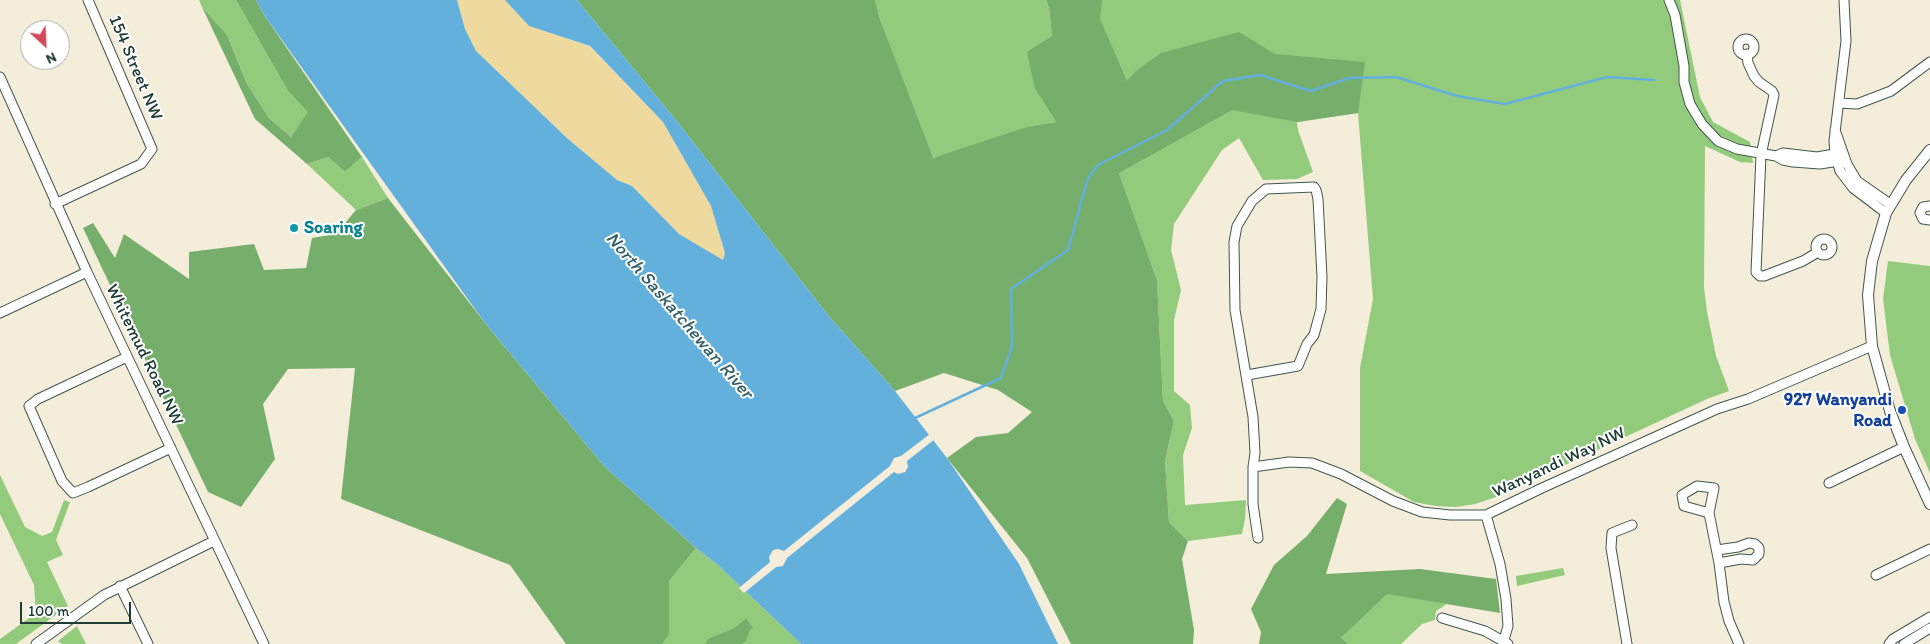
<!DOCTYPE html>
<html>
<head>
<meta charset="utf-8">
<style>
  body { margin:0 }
  #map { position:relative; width:1930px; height:644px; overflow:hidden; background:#f4edda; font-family:Itim,sans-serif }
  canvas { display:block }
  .north { position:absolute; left:20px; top:20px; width:50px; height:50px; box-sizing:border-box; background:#fff; border:1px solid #a5b1ae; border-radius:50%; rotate:155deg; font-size:14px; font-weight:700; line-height:20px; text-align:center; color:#1f3d34 }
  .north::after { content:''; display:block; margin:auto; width:18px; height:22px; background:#d1495b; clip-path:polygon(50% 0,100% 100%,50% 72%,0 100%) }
  .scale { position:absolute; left:20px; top:602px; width:111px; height:22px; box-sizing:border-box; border:2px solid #1f3d34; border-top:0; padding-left:6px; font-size:15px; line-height:18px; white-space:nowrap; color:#1f3d34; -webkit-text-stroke:4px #fff; paint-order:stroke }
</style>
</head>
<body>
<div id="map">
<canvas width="1930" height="644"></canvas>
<div class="north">N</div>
<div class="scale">100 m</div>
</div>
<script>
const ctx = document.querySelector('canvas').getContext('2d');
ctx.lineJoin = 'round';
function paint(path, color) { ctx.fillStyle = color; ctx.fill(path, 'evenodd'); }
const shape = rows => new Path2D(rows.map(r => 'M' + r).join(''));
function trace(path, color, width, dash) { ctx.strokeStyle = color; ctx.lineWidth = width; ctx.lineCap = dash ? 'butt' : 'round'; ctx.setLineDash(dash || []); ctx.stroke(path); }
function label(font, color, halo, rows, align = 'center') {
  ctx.font = font + ' Itim,sans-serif'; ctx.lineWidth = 4; ctx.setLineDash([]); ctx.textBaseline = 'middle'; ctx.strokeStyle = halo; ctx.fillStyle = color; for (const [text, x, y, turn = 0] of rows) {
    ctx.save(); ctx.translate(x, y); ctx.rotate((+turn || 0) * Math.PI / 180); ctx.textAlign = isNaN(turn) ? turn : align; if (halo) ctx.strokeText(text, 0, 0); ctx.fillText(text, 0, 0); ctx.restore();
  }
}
paint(shape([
  [199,0,236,0,288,91,309,112,291,137,269,118,247,84,227,35,202,7],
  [875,0,1046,0,1049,8,1052,36,1035,89,1056,122,1030,126,1005,141,932,158,880,19],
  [1091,0,1680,0,1700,97,1713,122,1750,142,1753,163,1740,162,1705,146,1704,287,1707,312,1716,356,1729,391,1707,399,1496,497,1475,504,1456,507,1436,506,1414,502,1360,471,1360,368,1373,299,1358,113,1297,122,1298,130,1313,172,1297,179,1263,180,1239,138,1222,150,1174,224,1171,250,1181,290,1174,320,1174,391,1190,405,1192,428,1183,455,1185,505,1246,500,1245,519,1242,534,1188,541,1169,522,1165,461,1174,421,1163,401,1157,280,1119,173],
  [328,157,345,172,362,157,388,198,356,210,307,164],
  [1888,261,1930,266,1930,473,1915,439,1890,355,1883,299],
  [0,475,25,527,42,536,52,532,64,500,70,502,56,540,63,555,47,562,68,606,16,644,0,644,0,639,36,613,34,585,0,514],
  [696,548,718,565,801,644,633,644,669,581],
  [1563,568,1565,575,1517,586,1516,576],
  [1387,593,1447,604,1436,611,1435,620,1422,624,1401,644,1348,644,1340,639],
  [77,626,86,644,62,644,58,641]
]), '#93cb7d');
paint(shape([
  [236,0,256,0,264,15,362,157,345,172,328,157,307,164,255,119,202,7,227,35,247,84,269,118,291,137,308,112,288,91],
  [577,0,875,0,880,19,933,158,1030,126,1056,122,1035,89,1027,52,1052,36,1049,8,1046,0,1102,0,1100,19,1127,81,1136,71,1161,53,1239,32,1275,54,1365,62,1358,113,1297,122,1232,110,1119,173,1157,280,1163,401,1174,421,1165,461,1169,522,1188,541,1182,559,1194,630,1193,644,1071,644,1027,558,947,458,976,437,1008,433,1032,412,998,390,944,373,895,391,827,314,676,120],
  [388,198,489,328,605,467,696,548,669,581,669,634,662,644,566,644,510,565,341,499,355,368,288,369,263,404,275,459,241,507,208,492,83,228,93,223,115,258,124,234,189,279,189,252,254,244,264,270,306,268,312,238,336,234,356,210],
  [1337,498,1347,504,1326,574,1420,569,1496,579,1500,613,1387,594,1341,638,1348,644,1259,644,1261,632,1251,609,1274,565,1307,536],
  [746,618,753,628,750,630,746,641,742,644,705,644,708,639,735,628]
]), '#76af6c');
paint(shape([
  [457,0,505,0,529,26,589,46,663,122,711,206,725,253,723,261,679,234,632,186,617,180,568,139,476,51,465,29]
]), '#eeda9e');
paint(shape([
  [256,0,457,0,465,29,476,51,568,139,617,180,632,186,679,234,723,260,725,253,711,206,663,122,590,46,529,26,505,0,577,0,676,120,827,314,895,391,947,458,1019,564,1058,644,801,644,718,565,696,548,605,467,485,323,264,15]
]), '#64b0dd');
paint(shape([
  [930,434,935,439,907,461,908,467,905,472,898,474,894,472,787,558,783,566,776,567,744,593,739,588,770,562,769,557,773,550,778,549,784,551,890,466,894,458,901,456]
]), '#f4edda');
trace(shape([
  [915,418,1001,378,1012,347,1011,289,1068,250,1088,178,1098,165,1167,130,1223,81,1260,75,1311,91,1349,78,1396,77,1457,96,1505,104,1607,77,1654,80]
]), '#64b0dd', 2.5);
const minor = shape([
  [1669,0,1675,15,1684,66,1684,82,1690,104,1702,124,1718,141,1737,149,1776,156,1783,160,1793,162,1820,164,1845,160],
  [1844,0,1846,41,1834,141,1835,155,1840,171,1853,188,1886,213],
  '1738 47a8 8 0 1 1 16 0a8 8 0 1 1-16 0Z',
  [1747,54,1748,63,1754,76,1759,82,1772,91,1774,95,1761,155,1756,272,1760,276,1764,276,1803,261,1818,252],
  [0,77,87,272,264,644],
  [1839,103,1857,104,1891,91,1930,62],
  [1835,130,1847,164,1857,181,1890,204],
  [1776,156,1783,153,1817,157,1840,153],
  [55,204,141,164,152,149,88,0],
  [1930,206,1923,207,1920,213,1923,219,1930,220],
  '1816 247a8 8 0 1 1 16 0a8 8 0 1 1-16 0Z',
  [0,313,87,272],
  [127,357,38,399,29,406,62,481,73,493,88,487,171,448],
  [1247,375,1298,366,1307,344,1314,335,1321,309,1322,277,1318,199,1316,190,1314,187,1266,189,1252,201,1237,226,1234,242,1235,310,1253,417,1255,453,1253,467,1253,504,1258,538],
  [1253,467,1289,462,1312,463,1341,474,1393,501,1422,512,1450,515,1486,515,1542,488,1717,409,1748,399,1872,346],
  [1829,483,1904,447],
  [1709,513,1684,506,1682,495,1697,486,1714,488,1709,513,1719,563,1724,602,1729,621,1739,644],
  [1486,515,1500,564,1506,599,1508,626,1504,640],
  [1717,550,1738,547,1749,543,1755,544,1759,548,1759,554,1753,560,1741,559,1719,563],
  [1876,575,1930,549],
  [120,586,148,644],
  [1442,618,1485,631,1508,644],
  [36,644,104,595,214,541],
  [1627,644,1611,548,1612,533,1632,525],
  [1889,644,1893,639,1930,617],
  [1904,644,1930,628]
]);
const tertiary = shape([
  [1930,150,1906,180,1886,213,1872,261,1868,295,1872,346,1890,411,1904,447,1930,504]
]);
trace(minor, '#3f574d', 11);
trace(tertiary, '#3f574d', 12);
trace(minor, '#fff', 9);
trace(tertiary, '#fff', 10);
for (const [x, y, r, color] of [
  [294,228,5,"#0f9aa8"],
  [1902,410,5,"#1a4fb4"]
]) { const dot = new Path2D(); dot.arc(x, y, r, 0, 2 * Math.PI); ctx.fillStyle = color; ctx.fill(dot); trace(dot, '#fff', 2); }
label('18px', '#1f3d34', '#fff', [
  ["154 Street NW",135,68,67],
  ["Whitemud Road NW",144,355,64],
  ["Wanyandi Way NW",1559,463,-25]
]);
label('bold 18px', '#0d838f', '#fff', [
  ["Soaring",304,228]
], 'left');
label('bold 18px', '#164399', '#fff', [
  ["927 Wanyandi",1892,400],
  ["Road",1892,421]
], 'right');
label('italic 19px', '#346067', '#fff', [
  ["North Saskatchewan River",679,316,49]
]);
</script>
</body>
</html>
